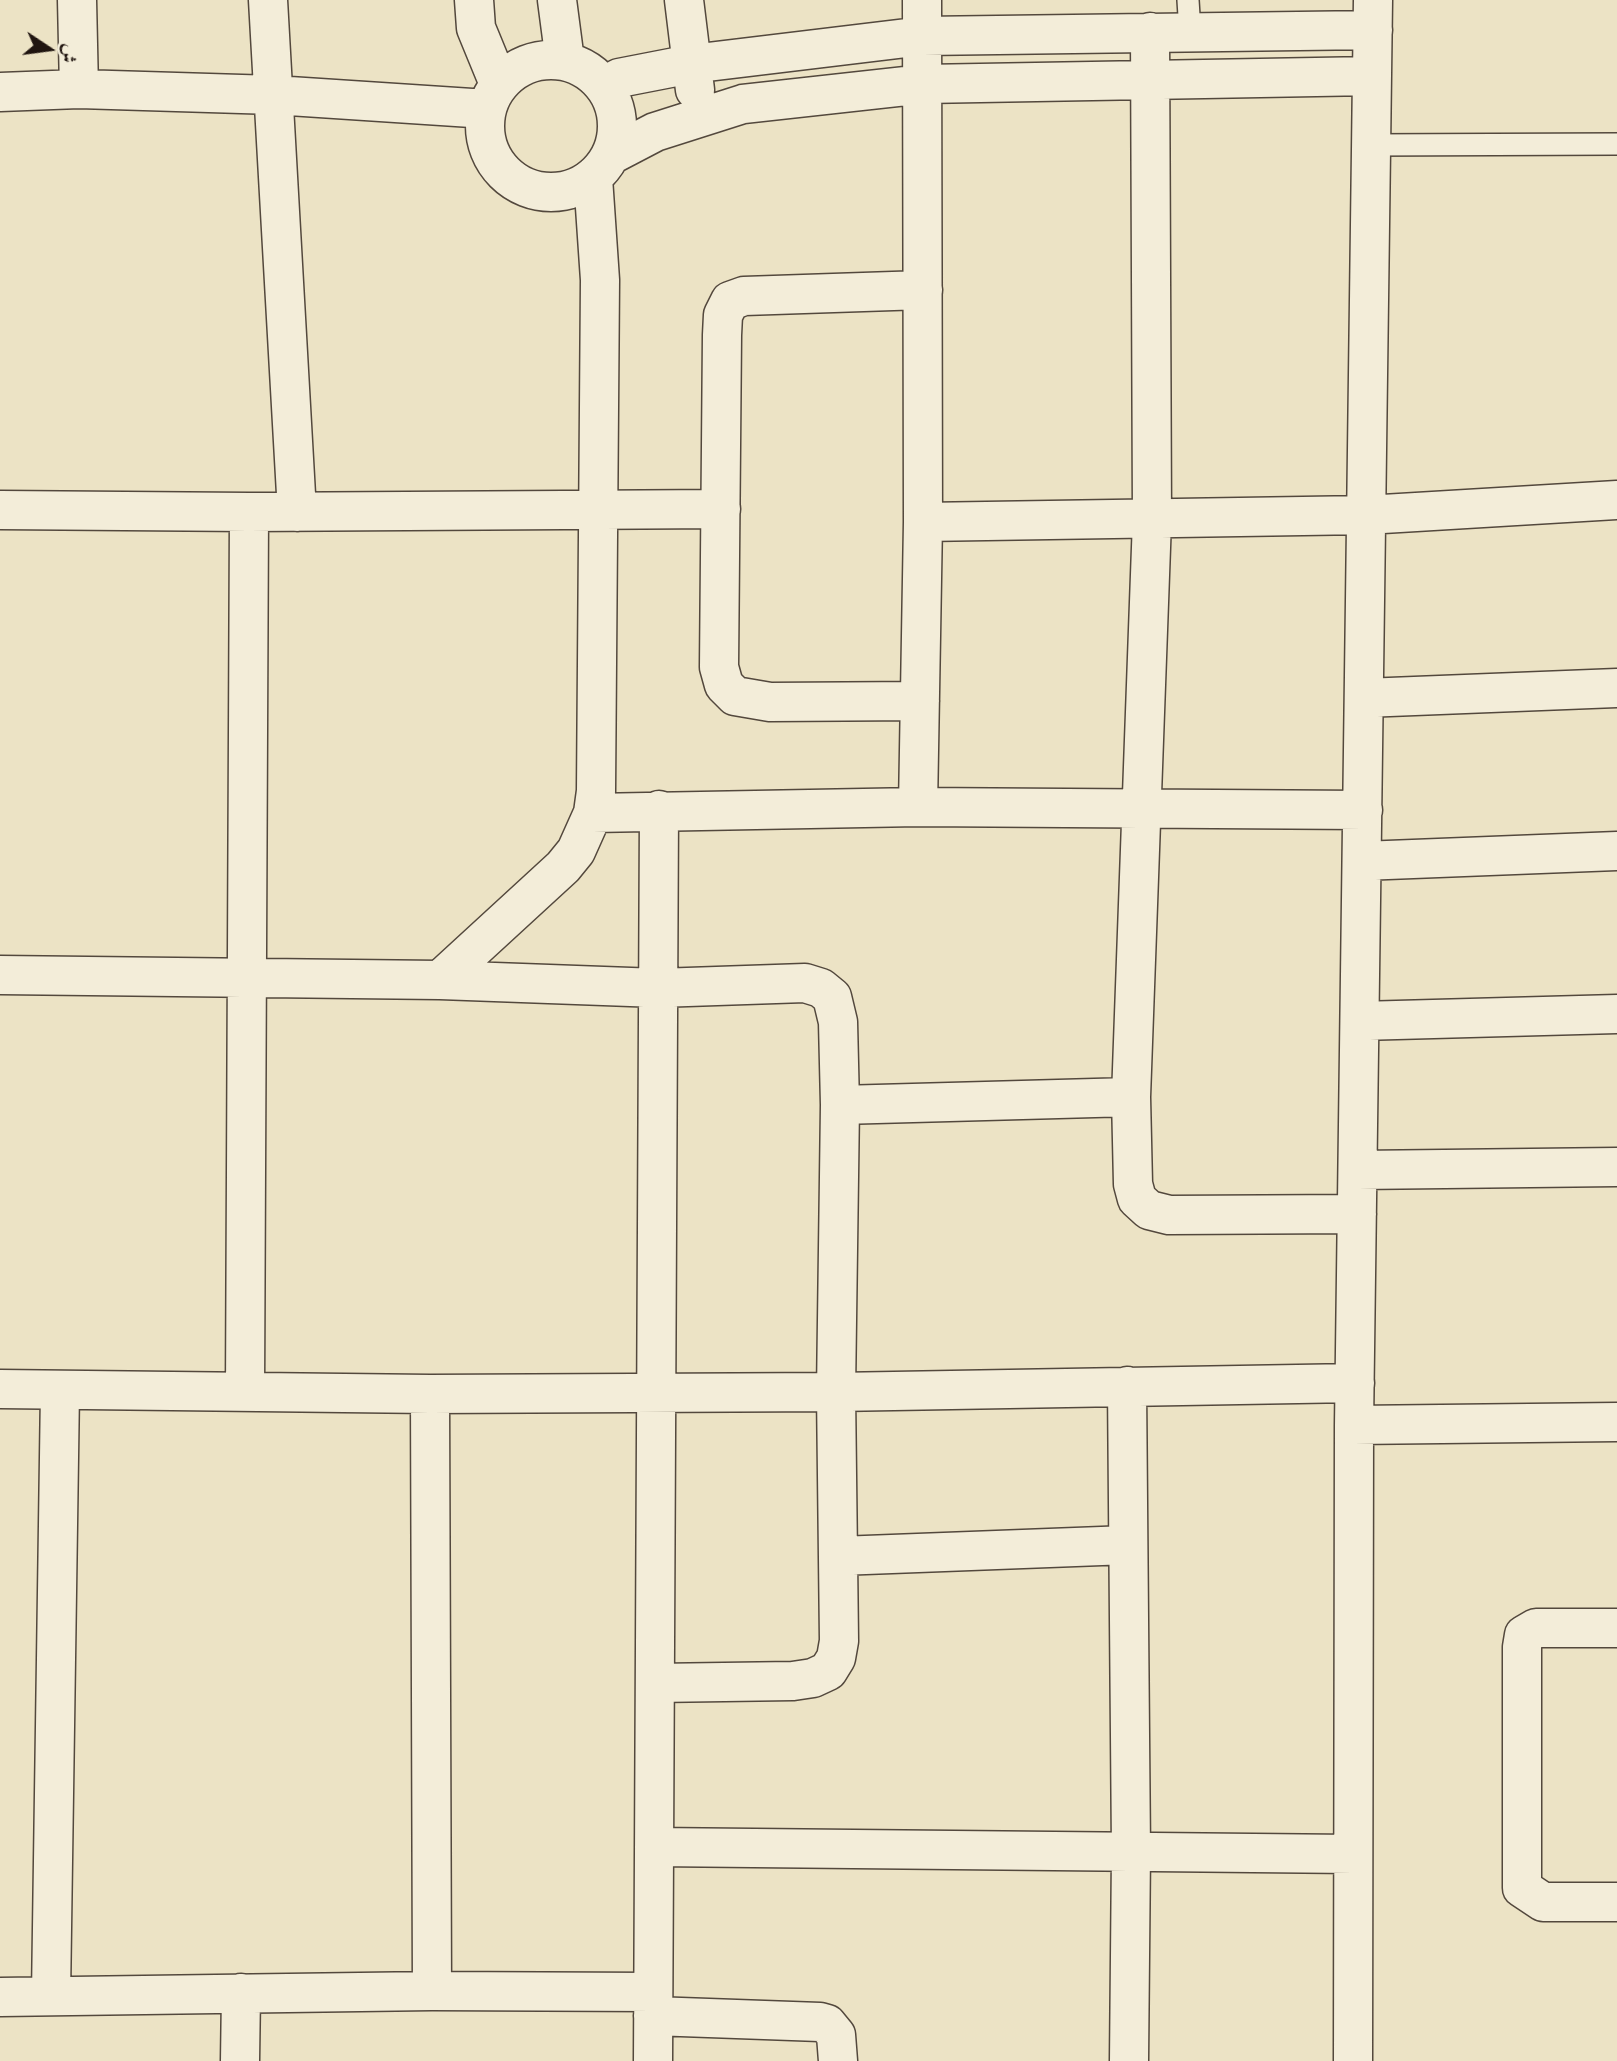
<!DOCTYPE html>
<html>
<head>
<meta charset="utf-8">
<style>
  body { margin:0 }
  #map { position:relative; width:1617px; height:2061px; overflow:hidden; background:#ece3c5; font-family:"IM FELL Double Pica",Amiri,serif }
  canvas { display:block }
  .north { position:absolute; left:14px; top:14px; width:70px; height:70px; -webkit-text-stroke:5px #f3edd9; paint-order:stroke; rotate:103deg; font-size:19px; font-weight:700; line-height:28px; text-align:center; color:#201510 }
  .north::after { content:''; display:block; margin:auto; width:24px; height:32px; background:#201510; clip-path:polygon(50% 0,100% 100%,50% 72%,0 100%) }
</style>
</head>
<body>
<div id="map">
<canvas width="1617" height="2061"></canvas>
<div class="north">ش</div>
</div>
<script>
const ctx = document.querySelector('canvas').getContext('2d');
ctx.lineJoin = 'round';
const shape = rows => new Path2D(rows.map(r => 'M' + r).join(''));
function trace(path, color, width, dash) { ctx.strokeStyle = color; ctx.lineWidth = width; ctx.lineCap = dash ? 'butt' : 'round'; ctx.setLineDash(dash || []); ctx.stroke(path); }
const service = shape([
  [1188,0,1190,32],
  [1371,145,1617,144]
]);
const minor = shape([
  [77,0,79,89],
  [268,0,297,512],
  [474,0,476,28,499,84],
  [557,0,565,61],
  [684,0,695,90],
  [1150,32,1152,520,1131,1097,1133,1184,1137,1199,1149,1210,1169,1215,1357,1214],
  '485 126a66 66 0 1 1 132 0a66 66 0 1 1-132 0Z',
  [604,86,619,78,691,64,923,36,1373,30],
  [0,92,79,89,274,95,487,109],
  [611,155,655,132,743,104,924,84,1372,76],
  [0,510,249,512,721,509],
  [923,522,1366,515,1617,500],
  [1364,698,1617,688],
  [920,701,770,702,735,696,724,685,719,667,722,335,723,315,730,301,744,296,923,290],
  [918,807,923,522,922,0],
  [593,813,918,807,1363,810],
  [1362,861,1617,851],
  [0,975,440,980,658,988,805,983,821,988,832,997,838,1022,840,1105,836,1392,839,1641,836,1658,828,1671,813,1678,793,1681,655,1683],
  [440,980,563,867,576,851,593,813,596,791,600,280,593,178],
  [1360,1021,1617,1014],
  [840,1105,1131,1097],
  [1358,1170,1617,1167],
  [1127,1386,1131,1851,1129,2061],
  [0,1389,430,1394,836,1392,1355,1383],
  [245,1391,249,512],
  [430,1394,432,1991],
  [1354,1425,1617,1422],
  [839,1556,1128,1545],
  [1617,1628,1536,1628,1524,1635,1522,1647,1522,1888,1543,1902,1617,1902],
  [654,1847,1353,1854],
  [51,1995,60,1390],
  [0,1997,432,1991,653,1992],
  [653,2016,820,2022,827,2024,836,2035,838,2061],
  [240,2061,241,1993],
  [653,2061,659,810],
  [1353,2061,1354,1425,1373,0]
]);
trace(service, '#53483d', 24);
trace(minor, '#53483d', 41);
trace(service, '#f3edd9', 21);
trace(minor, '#f3edd9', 38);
</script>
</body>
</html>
